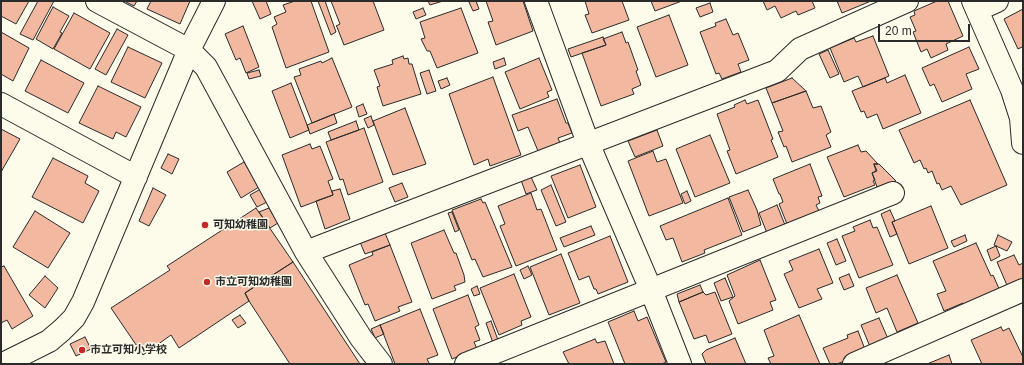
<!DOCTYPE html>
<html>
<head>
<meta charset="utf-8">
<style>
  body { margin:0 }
  #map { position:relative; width:1024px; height:365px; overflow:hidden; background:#fdfbea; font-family:Helvetica,sans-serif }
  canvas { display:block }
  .frame { position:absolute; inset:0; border:2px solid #2b2b2b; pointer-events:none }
  .scale { position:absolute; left:878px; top:24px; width:92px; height:18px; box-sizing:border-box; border:2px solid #2b2b2b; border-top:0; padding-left:5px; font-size:12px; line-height:14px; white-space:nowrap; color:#2b2b2b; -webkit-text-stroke:3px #fdfbea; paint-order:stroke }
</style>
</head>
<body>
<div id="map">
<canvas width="1024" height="365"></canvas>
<div class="frame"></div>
<div class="scale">20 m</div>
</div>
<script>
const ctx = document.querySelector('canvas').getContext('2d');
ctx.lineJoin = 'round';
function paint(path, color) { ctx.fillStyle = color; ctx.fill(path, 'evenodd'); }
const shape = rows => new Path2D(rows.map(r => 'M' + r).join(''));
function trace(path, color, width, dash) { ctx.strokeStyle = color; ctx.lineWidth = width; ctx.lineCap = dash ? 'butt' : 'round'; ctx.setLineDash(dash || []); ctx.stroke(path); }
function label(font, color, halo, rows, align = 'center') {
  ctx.font = font + ' Helvetica,"Noto Sans JP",sans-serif'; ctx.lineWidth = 3; ctx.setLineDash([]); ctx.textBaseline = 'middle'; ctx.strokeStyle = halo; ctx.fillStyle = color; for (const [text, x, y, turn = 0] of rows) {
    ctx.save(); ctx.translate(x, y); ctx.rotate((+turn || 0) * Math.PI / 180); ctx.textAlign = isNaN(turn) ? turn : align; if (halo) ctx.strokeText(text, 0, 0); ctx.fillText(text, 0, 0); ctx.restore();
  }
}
const building = shape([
  [1,1,29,1,16,24,1,16,1,1],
  [38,1,54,1,33,40,20,34,38,1],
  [127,1,137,1,134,6,126,2,127,1],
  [151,1,190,1,180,24,147,9,151,1],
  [252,1,266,1,271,14,260,19,252,1],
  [295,1,311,1,329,52,286,68,272,27,277,24,274,17,286,12,283,5,295,1],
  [318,1,325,1,336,32,331,35,318,1],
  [331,1,373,1,384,30,344,45,337,27,336,26,340,24,331,1],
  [428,1,443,1,430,5,428,1],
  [472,1,476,1,479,9,473,11,469,2,472,1],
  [486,1,523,1,533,31,496,45,488,22,493,21,486,1],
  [585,1,622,1,629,20,592,33,585,15,589,14,585,1],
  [651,1,682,1,655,11,651,1],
  [763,1,812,1,815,8,798,15,796,11,781,18,775,6,767,10,763,1],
  [837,1,871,1,842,13,837,1],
  [937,1,948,1,963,36,946,44,948,50,931,58,927,49,921,52,913,32,916,31,910,17,915,15,914,11,937,1],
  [710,3,713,12,700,17,696,8,710,3],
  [53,7,69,16,60,32,62,33,53,49,36,39,53,7],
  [423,8,426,15,416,19,413,12,423,8],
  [461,8,478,53,437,68,430,51,427,51,421,39,425,38,420,22,461,8],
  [1023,9,1023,49,1022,47,1018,49,1004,19,1023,9],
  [74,13,110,33,90,69,54,49,74,13],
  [669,15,688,65,656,77,637,27,669,15],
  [726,19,733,35,738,33,749,60,738,64,741,72,722,79,719,73,716,74,700,32,716,26,715,23,726,19],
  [243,26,259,67,246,73,240,58,236,60,225,34,243,26],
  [117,29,128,35,106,75,95,69,117,29],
  [1,32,29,48,13,81,1,74,1,32],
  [622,32,626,43,628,42,638,70,636,71,641,85,632,89,634,94,601,106,582,53,606,45,603,39,622,32],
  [873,36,889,76,863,87,858,76,844,82,830,48,854,38,856,42,873,36],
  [603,37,606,45,571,57,568,49,603,37],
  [128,47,162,63,145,98,111,82,128,47],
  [969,47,979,69,966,74,972,89,942,102,934,84,930,86,922,68,969,47],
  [828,50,839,74,830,78,819,54,828,50],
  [403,56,404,59,408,58,409,64,412,64,421,94,383,106,377,87,380,86,374,70,393,64,392,60,403,56],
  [332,58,352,107,312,123,294,77,301,75,299,69,321,61,322,63,332,58],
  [504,58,506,65,495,69,493,62,504,58],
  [539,58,552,90,547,92,549,97,520,109,505,72,539,58],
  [41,60,84,83,68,113,25,91,41,60],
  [259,70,261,76,249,79,247,73,259,70],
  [429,70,436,91,427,94,420,73,429,70],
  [905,75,921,113,883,129,877,114,867,118,864,111,861,112,852,91,885,78,887,83,905,75],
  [493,77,521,155,490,166,488,159,474,165,449,94,493,77],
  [447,78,450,85,441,89,438,81,447,78],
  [792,78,806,91,772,103,766,88,792,78],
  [291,83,309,130,290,138,272,91,291,83],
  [98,86,141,107,126,137,116,132,113,139,79,123,98,86],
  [806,91,813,108,821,106,831,132,826,135,831,147,792,162,786,146,784,147,778,132,783,131,772,103,806,91],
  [557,99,566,123,568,123,572,133,558,138,560,143,538,151,528,127,518,131,512,115,557,99],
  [745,100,747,104,758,100,773,139,771,140,778,157,736,174,727,151,730,150,717,114,735,107,734,105,745,100],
  [970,100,1007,185,961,205,951,186,942,190,939,183,937,184,932,171,928,173,926,168,924,169,920,160,914,163,899,130,970,100],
  [363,104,367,114,359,117,356,107,363,104],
  [405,108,426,164,393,175,373,121,405,108],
  [334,114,337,123,310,134,307,125,334,114],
  [371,116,374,125,368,128,364,119,371,116],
  [356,121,359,130,331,140,328,132,356,121],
  [364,128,383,182,348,195,343,179,340,180,326,142,364,128],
  [1,129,20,139,1,172,1,129],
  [657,130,663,146,635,157,628,141,657,130],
  [710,135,730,183,695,197,676,149,710,135],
  [310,144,312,149,320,146,333,179,328,181,333,195,301,207,282,155,310,144],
  [858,145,861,152,866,151,878,164,874,164,876,171,872,173,875,180,873,181,875,185,844,197,827,157,858,145],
  [653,151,657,162,666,159,683,203,649,216,628,161,653,151],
  [168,154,179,159,172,174,161,168,168,154],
  [53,158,88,176,85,183,99,191,83,223,32,197,53,158],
  [244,162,259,187,241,198,227,172,244,162],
  [810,164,822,196,818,197,820,203,816,205,819,211,787,224,779,204,783,202,780,194,779,194,773,179,810,164],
  [874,164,879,164,896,181,877,187,872,173,877,171,874,164],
  [580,165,596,207,568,218,551,176,580,165],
  [531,177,537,190,526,194,521,180,531,177],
  [402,183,408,197,395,202,389,188,402,183],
  [551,185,566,222,556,226,541,190,551,185],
  [264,187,271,200,257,207,250,195,264,187],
  [153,188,166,195,149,226,139,221,153,188],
  [340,189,350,219,325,229,316,201,333,195,332,191,340,189],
  [748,190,757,210,761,225,743,232,729,197,748,190],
  [687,191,691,201,685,204,681,194,687,191],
  [531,193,537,210,541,209,557,250,516,266,500,226,505,224,498,206,531,193],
  [728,198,742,235,704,250,705,253,682,262,673,238,666,240,660,226,728,198],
  [481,199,483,203,485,202,512,267,483,277,475,259,472,260,452,210,481,199],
  [777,205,785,225,767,233,759,213,777,205],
  [931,206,948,248,909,264,892,222,931,206],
  [256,208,293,262,245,293,249,301,179,348,171,335,143,355,111,308,170,270,167,266,256,208],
  [269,208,278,223,270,228,259,212,269,208],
  [890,210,895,221,892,222,897,234,890,237,881,214,890,210],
  [35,211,70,233,48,268,13,247,35,211],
  [452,212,459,230,455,232,448,213,452,212],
  [870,220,873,228,877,227,893,265,859,278,842,236,855,231,853,227,870,220],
  [591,226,595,235,564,247,560,238,591,226],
  [444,230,454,253,456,253,464,275,465,282,454,286,456,290,432,299,411,243,444,230],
  [385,233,390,245,365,254,360,242,385,233],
  [965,235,967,241,954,247,951,241,965,235],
  [998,235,1012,242,1007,251,994,245,998,235],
  [610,236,628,282,598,294,596,289,594,289,589,276,579,280,568,253,610,236],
  [837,239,846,261,836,265,827,243,837,239],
  [976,243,991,276,993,275,1000,291,965,308,963,303,944,311,937,294,946,291,933,261,976,243],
  [390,245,412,302,398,307,400,311,375,321,368,304,365,305,349,265,373,255,372,252,390,245],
  [996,246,1000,256,991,261,987,250,996,246],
  [819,249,833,283,817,289,822,299,799,308,784,274,793,270,789,261,819,249],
  [561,254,580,303,549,315,530,267,561,254],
  [1014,255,1019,265,1023,263,1023,284,1009,290,997,262,1014,255],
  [760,260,776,300,770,302,773,310,738,324,729,301,735,296,727,275,760,260],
  [293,262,360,364,290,364,249,301,245,293,293,262],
  [4,266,33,316,12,329,7,320,1,323,1,267,4,266],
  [528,266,532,275,524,279,520,270,528,266],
  [514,274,531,317,521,321,522,325,499,335,480,288,514,274],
  [849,274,854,286,844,290,839,278,849,274],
  [897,275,918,323,897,332,887,308,876,313,866,288,897,275],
  [45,276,58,288,45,308,29,295,45,276],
  [725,278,733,297,721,301,714,283,725,278],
  [700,285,703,292,679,302,677,294,700,285],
  [477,286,480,294,474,296,471,289,477,286],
  [703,292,706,295,715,292,732,334,709,343,706,335,694,339,679,302,703,292],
  [468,295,479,325,475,327,480,340,474,342,477,349,452,359,433,309,468,295],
  [420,309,438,355,427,359,429,363,427,364,395,364,380,325,420,309],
  [634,311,638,321,647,317,666,362,662,364,625,364,608,322,634,311],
  [240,315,246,323,238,328,232,320,240,315],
  [799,315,820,364,771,364,768,358,774,356,764,330,799,315],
  [879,318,889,341,871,349,861,325,879,318],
  [491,321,498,340,493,343,486,323,491,321],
  [380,325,384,334,375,338,371,329,380,325],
  [1001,327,1003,331,1009,328,1023,357,1023,364,982,364,971,340,1001,327],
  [858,331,866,352,837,364,830,364,823,348,848,338,847,335,858,331],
  [85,337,91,349,76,356,70,344,85,337],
  [735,338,746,364,706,364,702,354,706,350,735,338],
  [595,339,597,343,605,341,614,364,569,364,563,352,595,339],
  [949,355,952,364,927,364,949,355]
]);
paint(building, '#f2b8a0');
trace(building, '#2b2b2b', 1);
const minor = shape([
  [97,1,189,50,206,67,306,252,361,338,381,364],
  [536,1,588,143,651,290,680,364],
  [973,1,1012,90,1021,118,1023,143],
  [977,10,997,1],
  [1,104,136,177],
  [306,252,777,71,800,49,907,1],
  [3,364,49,341,62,330,74,318,83,302,189,50,214,1],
  [466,364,893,193],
  [854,364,1023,290]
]);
trace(minor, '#2b2b2b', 24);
trace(minor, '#fdfbea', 22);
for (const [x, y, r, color] of [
  [205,225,4,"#c62828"],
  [207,282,4,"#c62828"],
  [82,350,4,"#c62828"]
]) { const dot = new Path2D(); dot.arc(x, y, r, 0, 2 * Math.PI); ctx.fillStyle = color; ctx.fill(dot); trace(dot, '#fdfbea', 1.5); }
label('bold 11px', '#2b2b2b', '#fdfbea', [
  ["可知幼稚園",213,225],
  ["市立可知幼稚園",215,282],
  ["市立可知小学校",90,350]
], 'left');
</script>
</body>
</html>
